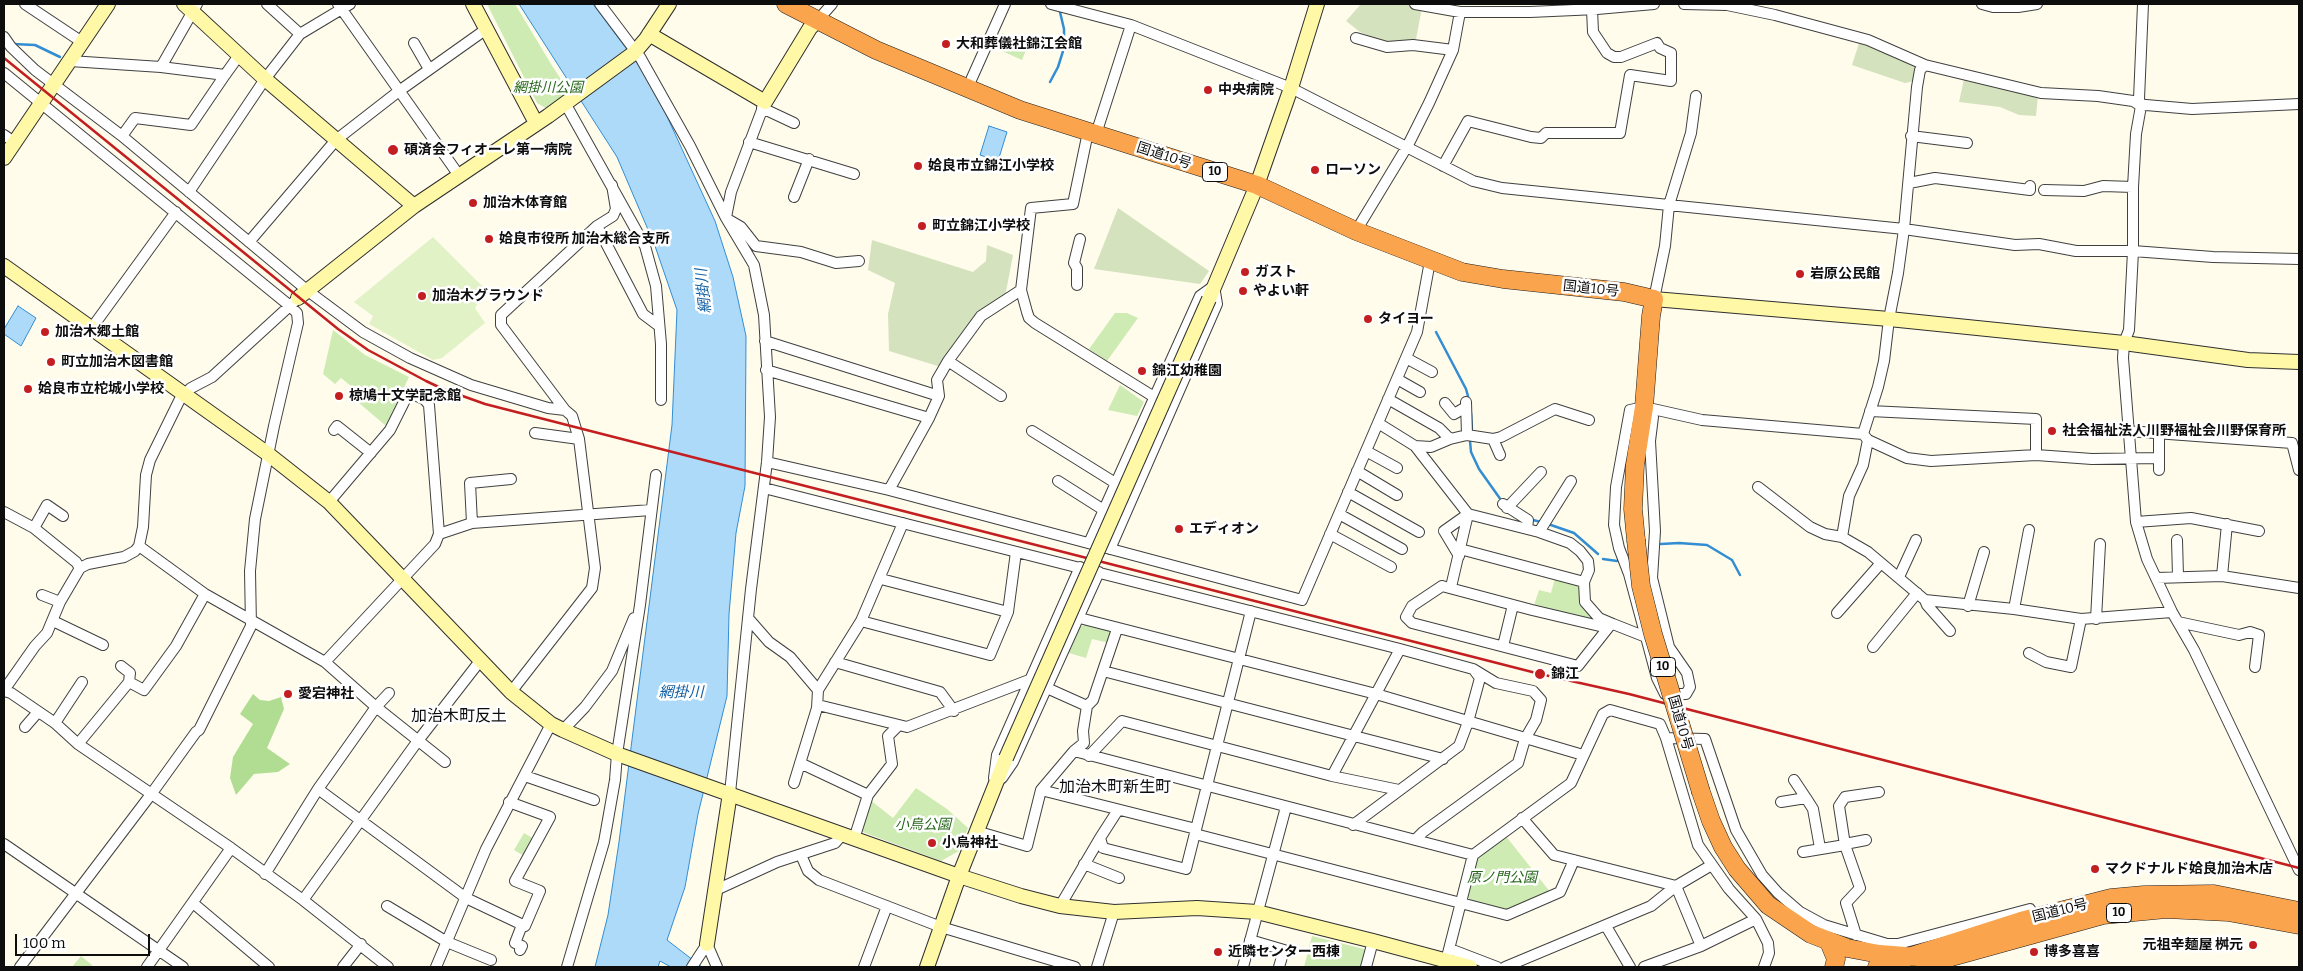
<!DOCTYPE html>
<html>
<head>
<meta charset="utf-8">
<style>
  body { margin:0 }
  #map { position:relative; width:2303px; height:971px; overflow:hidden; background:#fffcec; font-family:Bitter,serif }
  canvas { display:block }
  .frame { position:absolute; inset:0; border:5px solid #0d0d0d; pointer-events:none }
  .scale { position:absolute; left:15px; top:934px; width:135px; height:22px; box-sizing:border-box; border:2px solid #0d0d0d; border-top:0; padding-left:6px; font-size:15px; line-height:18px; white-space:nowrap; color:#0d0d0d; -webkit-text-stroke:4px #fff; paint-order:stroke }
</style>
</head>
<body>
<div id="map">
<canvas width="2303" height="971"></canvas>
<div class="frame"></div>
<div class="scale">100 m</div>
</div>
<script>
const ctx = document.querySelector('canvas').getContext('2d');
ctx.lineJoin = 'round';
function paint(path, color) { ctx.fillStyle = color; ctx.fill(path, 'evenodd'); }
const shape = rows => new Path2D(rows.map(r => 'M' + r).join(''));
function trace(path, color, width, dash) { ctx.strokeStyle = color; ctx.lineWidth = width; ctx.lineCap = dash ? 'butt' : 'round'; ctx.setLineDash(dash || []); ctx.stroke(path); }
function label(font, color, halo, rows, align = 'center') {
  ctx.font = font + ' Bitter,"Noto Sans JP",serif'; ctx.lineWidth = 5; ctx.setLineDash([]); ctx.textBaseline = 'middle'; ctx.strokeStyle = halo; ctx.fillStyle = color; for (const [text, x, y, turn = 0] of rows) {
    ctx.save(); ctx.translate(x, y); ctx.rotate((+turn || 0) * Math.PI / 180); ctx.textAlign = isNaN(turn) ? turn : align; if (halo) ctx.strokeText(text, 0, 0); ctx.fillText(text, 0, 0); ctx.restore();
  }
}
paint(shape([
  [487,4,515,4,551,64,570,93,547,109,537,103],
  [1002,33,1028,45,1022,60,995,48],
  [1115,313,1127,313,1138,318,1107,361,1089,349],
  [333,330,365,355,409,377,386,426,352,397,357,391,341,378,335,384,323,374],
  [1120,385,1144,402,1137,416,1108,410],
  [1555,578,1579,584,1592,617,1590,619,1534,605,1539,590,1551,593],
  [1085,625,1108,630,1112,636,1109,643,1092,639,1086,658,1069,653,1079,627],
  [916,788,947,809,968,828,959,851,941,861,860,831,869,799,893,818],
  [524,833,534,839,524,856,514,850],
  [1505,835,1551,893,1508,912,1470,900,1467,896,1476,857],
  [1312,936,1368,950,1363,967,1304,967],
  [81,956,92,965,91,967,72,967]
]), '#cfebb4');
paint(shape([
  [253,694,260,700,269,701,281,697,284,709,267,748,290,764,278,772,254,774,236,795,230,778,233,757,253,724,240,714]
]), '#b1dd93');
paint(shape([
  [1361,4,1406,4,1422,8,1416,39,1396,43,1384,42,1360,32,1346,21],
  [1860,40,1917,67,1914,81,1905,83,1852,65],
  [1964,79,2038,96,2036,116,2019,115,2000,107,1959,102],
  [1118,208,1209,271,1200,284,1094,269],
  [872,240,973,272,986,261,987,245,1013,255,1004,302,980,311,941,367,889,351,888,314,895,283,868,270]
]), '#d4e2bd');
paint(shape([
  [433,237,486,290,475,308,485,323,442,358,433,360,369,324,373,316,354,302]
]), '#e1f2c6');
const water = shape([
  [519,4,593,4,640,67,665,112,715,221,733,277,746,336,745,486,736,533,729,614,727,696,698,814,685,887,667,940,702,967,671,967,660,961,658,967,595,967,608,915,619,842,672,425,677,310,655,246,617,157,519,4],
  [989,126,1007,132,998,161,980,155,989,126],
  [18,306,36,318,21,346,4,334,4,329,18,306]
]);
paint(water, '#aedaf9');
trace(water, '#328dd3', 1);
trace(shape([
  [13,44,35,45,60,57],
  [1050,82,1058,67,1064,48,1064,29,1060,12],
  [1436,332,1466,389,1469,400],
  [1471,413,1472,431],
  [1470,441,1471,452,1479,469,1501,500],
  [1533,520,1541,522],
  [1548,524,1574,533,1598,554],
  [1661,544,1679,543,1707,545,1732,560,1740,575],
  [1603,559,1617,561]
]), '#328dd3', 2.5);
const street = shape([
  [25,4,82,42],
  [267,4,300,34],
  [338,4,458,174],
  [600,4,640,57,690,146,726,218,754,265,764,315,770,417,767,462,751,589,730,793],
  [1051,4,1131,25,1291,88,1473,181,1502,188,1904,229,2015,245,2039,244,2076,251,2133,251,2213,257,2299,259],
  [1415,4,1460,12,1530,12,1597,9,1654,4],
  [1684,4,1727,5,1775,15,1868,40,1925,65,2041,93,2098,96,2133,101,2141,106,2146,105,2192,109,2299,104],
  [1982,4,1993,7,2018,7,2037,4],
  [2143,4,2139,99,2141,106,2136,134,2133,187,2133,251,2129,330,2124,343,2123,358,2136,522,2147,559,2172,612,2194,650,2299,870],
  [817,21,832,4],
  [4,37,11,47,35,70,122,136,308,291,363,332,410,358,471,385,548,408,565,410],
  [1356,38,1387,47,1413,45,1453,50],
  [414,43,429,69],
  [70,61,161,67,225,75,240,54],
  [161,67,197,4],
  [4,73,290,306,297,313,298,323,274,426,255,519,250,571,251,626,199,730,196,732,152,793,20,967],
  [967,89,1005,4],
  [565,103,645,246,656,286,661,344,661,400],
  [762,108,794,123],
  [1088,132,1073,204,1031,208,1021,290,1027,312,1029,318,1035,323,1159,400],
  [1096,134,1131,25],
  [4,135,14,142],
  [122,136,135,118,191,125,225,75],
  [1911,136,1967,143],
  [749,142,854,174],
  [1443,166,1468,121,1531,137,1541,138,1546,133,1620,133,1630,75,1671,81,1671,53,1660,48,1657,43,1621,57,1614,57,1607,53,1593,32,1592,9],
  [1909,183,1935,178,2030,190,2030,186],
  [2044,190,2084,191,2103,186,2133,187],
  [189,192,265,79,300,34,350,4],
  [794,197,809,159],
  [726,217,731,192,765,102],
  [729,220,741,227,756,246,801,252,836,263,859,261],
  [597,226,643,314,659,326],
  [1356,231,1408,145,1429,103,1453,50,1460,12],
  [249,242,336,140,399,91,485,30],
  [1077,285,1077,268,1074,263,1080,239],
  [1654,299,1665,246,1669,205,1691,133,1696,96],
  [91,329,176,212],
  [765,341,939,396],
  [1406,358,1432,372],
  [948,361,1001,396],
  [766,370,929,418],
  [1397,379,1420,392],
  [1388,399,1439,428,1450,439],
  [1466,402,1467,435],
  [1445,403,1454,414,1466,407],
  [1644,407,1653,417,1650,441,1655,531,1652,578,1669,647,1687,673,1690,687,1686,694,1665,694,1657,678,1629,574,1619,548,1614,525,1616,487,1630,410,1644,407],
  [1644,407,1702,420,1863,434,1868,440,1907,458,1931,461,2036,455],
  [1870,411,2036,419,2036,455,2092,459,2159,458],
  [1378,423,1415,446,1468,514,1444,531,1459,556],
  [334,430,337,426,371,453],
  [1032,431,1117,484],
  [2128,431,2292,443,2299,470],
  [2159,432,2159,470],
  [535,433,579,439],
  [1863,434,1878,387,1884,361,1889,319,1898,273,1904,229,1917,87,1920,70,1925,65],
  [1493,439,1500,455],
  [1415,446,1431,447,1450,439,1467,435,1493,439,1501,437,1555,409,1589,420],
  [1366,451,1397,468],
  [767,462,889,490,1302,600,1417,332,1430,261],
  [1357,471,1397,495],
  [1058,481,1110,514],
  [1758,487,1810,527,1825,534,1842,537,1868,552,1925,600,2014,609,2081,619,2172,612],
  [764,488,1400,649,1473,669,1496,683,1533,691,1541,700,1536,720,1525,739,1518,763,1423,832,1415,840],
  [889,490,929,418,939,396,937,380,948,361,981,316,1021,290],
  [1348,492,1419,532],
  [1503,504,1528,520,1527,529],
  [1507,508,1541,472],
  [4,512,34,528,76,562,80,568],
  [1339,514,1402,549],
  [2136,522,2191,518,2259,531],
  [472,523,470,483,511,479],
  [34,528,47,505,63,516],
  [1539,532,1571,481],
  [439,534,472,523,651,510],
  [1330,534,1391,567],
  [1842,537,1849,496,1863,465,1868,440],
  [2177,540,2178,576],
  [1089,543,1200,296,1214,286,1217,304,1110,549],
  [139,546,205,594,325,662,376,707,445,762],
  [1460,549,1584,582],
  [2222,576,2227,524],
  [1899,577,1916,540],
  [2156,578,2222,576,2299,588],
  [881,579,1008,612],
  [1442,586,1532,610,1608,628,1578,666,1412,623,1406,617,1412,606,1442,586],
  [1451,587,1468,514,1539,532,1570,543,1580,551,1588,561,1589,570,1584,582,1585,602,1599,618,1613,624],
  [42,595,60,602],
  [1925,600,1927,605,1950,631],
  [1968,606,1984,552],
  [2014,609,2029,530],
  [1060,613,1376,694,1583,755],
  [1837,613,1881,563],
  [748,618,769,642,790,657,818,690],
  [2096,619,2100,544],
  [53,621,103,645],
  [861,621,990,655,1008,612,1016,552],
  [2178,622,2239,635,2250,632,2259,635,2255,667],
  [1608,627,1613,624,1646,637],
  [1503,646,1513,605],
  [1873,647,1917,593],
  [2029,653,2046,662,2071,667,2081,619],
  [325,662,435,544,439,534,429,405,425,400,409,392,390,430,329,502],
  [835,662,940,692,954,711],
  [121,666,130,673,129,682],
  [1103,671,1443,759],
  [4,690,35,646,47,633,60,602,80,568,88,564,124,557,135,551,139,546,143,527,146,475,150,460,180,399,191,388,212,377,294,302],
  [4,691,11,693,55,723,78,744,231,848,303,900,388,967],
  [511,692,592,588,595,568,579,439,572,416,565,410,501,325,501,315,597,226,613,216,616,209,612,185],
  [818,705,907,727,1029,680,1087,706],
  [55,723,82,682],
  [25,727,38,712],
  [563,730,585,707,612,671,634,618],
  [1666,738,1705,739,1736,830,1762,875,1778,893,1800,912,1824,925,1887,944,1898,944,2030,909,2034,917],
  [78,744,129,682,144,690,176,646,205,594],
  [1074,751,1473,855],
  [1089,756,1122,721,1332,776,1399,790],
  [800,763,868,795],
  [525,776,594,800],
  [1332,776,1400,649],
  [994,778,997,755,1080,567],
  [1002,778,1013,762,1099,572],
  [1794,780,1806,798],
  [794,783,817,708,818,690,861,621,903,523],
  [318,789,466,898,525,926,540,891,515,881,550,817,509,802],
  [1041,790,1196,829],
  [1781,802,1806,798,1813,809,1820,848],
  [1522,818,1554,855,1676,886],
  [1353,825,1459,746,1468,722,1480,678,1474,670],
  [976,831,1027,846,1041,790,1074,751,1084,743,1083,731,1087,706,1093,700,1117,629],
  [1195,834,1507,915,1560,892,1574,860],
  [1100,838,1118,810],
  [854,839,868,795,892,764,888,736,898,726],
  [4,844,183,967],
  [1845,844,1866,840],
  [1803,852,1845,845],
  [801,855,808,871,819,880,941,927,1075,967],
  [1084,864,1119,878],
  [265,874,318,789,376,707,389,693],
  [1676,886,1701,946],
  [716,890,777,862,835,843,842,835],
  [303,900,417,742,480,661],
  [193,903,269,967],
  [387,906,447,942,491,960],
  [1060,906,1100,838,1103,848,1186,869,1251,611],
  [1606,926,1630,967],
  [1856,935,1846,903,1860,888,1845,845,1839,806,1845,797,1879,792],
  [1250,940,1284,950,1279,967],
  [707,944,717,967],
  [1450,949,1497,967],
  [520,950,522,946,515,943,522,925],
  [1446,961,1473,855,1571,783,1603,714,1610,710,1660,724,1666,738,1698,845,1729,889,1756,919,1768,943,1769,953,1764,967],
  [147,967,231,848],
  [343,967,361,944],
  [436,967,486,849,551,724],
  [567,967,604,842,615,780,617,754,640,605,656,475],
  [692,967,707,944],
  [864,967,887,906],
  [1097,967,1114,912],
  [1243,967,1286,807],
  [1366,967,1373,941],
  [1505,967,1651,906,1676,886,1710,866],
  [1644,967,1701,946,1756,919]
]);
const secondary = shape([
  [184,4,265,79,414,206],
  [473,4,536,123],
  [649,34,765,102,810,28,817,21],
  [4,158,108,4],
  [4,266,268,454,329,502,511,692,551,724,563,730,617,754,959,876,1021,896,1060,906,1114,912,1197,908,1257,912,1373,941,1470,967],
  [298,298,414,206,548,116,634,53,646,39,669,4],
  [1209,299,1257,185,1291,88,1317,4],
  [1654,299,1889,319,2124,343,2248,360,2299,362],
  [707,944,730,793],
  [927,967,959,876,1006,758]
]);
const highway = shape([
  [786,4,876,50,1020,110,1257,185,1356,231,1462,272,1503,279,1624,292,1654,299,1651,316,1644,407,1635,465,1633,509,1636,540],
  [1701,792,1711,821,1723,847,1737,869,1768,905,1811,934,1847,948,1879,954,1944,959,2103,915,2166,909,2228,912,2299,925],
  [1829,942,1836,959,1834,967],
  [1877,967,2021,921,2111,898,2144,895,2214,894,2299,911]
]);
trace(street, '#404040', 12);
trace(secondary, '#2f2f2f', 16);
trace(highway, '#1e1e1e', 19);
trace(street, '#fff', 10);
trace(secondary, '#fff9a7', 14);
trace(highway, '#fba44e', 18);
trace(shape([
  [4,58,338,329,368,350,426,381,443,389,485,404,1540,674,1629,694,2299,868]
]), '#c31e20', 2.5);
const secondaryBridge = shape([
  [1006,758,1209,299]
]);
const highwayBridge = shape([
  [1636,540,1641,586,1653,634,1701,792]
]);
trace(secondaryBridge, '#2f2f2f', 16, []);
trace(highwayBridge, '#1e1e1e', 19, []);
trace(secondaryBridge, '#fff9a7', 14);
trace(highwayBridge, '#fba44e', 18);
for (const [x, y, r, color] of [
  [946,44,5,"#c31e20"],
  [1208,90,5,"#c31e20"],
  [393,150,6,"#c31e20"],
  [918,166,5,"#c31e20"],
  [1315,170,5,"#c31e20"],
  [473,203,5,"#c31e20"],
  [922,226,5,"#c31e20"],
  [489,239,5,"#c31e20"],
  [1245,272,5,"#c31e20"],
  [1800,274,5,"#c31e20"],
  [1243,291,5,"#c31e20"],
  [422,296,5,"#c31e20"],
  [1368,319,5,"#c31e20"],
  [45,332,5,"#c31e20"],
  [51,362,5,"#c31e20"],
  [1142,371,5,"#c31e20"],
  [28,389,5,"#c31e20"],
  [339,396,5,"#c31e20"],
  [2052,431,5,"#c31e20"],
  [1179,529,5,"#c31e20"],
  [1540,674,6,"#c31e20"],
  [288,694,5,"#c31e20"],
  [932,843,5,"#c31e20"],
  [2095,869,5,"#c31e20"],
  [2253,945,5,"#c31e20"],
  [1218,952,5,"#c31e20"],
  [2034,952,5,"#c31e20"]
]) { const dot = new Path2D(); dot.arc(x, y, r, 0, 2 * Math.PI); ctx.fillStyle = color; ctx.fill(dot); trace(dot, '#fff', 2); }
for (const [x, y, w] of [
  [1215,172,25],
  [1663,667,25],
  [2119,913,25]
]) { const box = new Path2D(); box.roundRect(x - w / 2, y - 9.5, w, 19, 4); ctx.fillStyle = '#fff'; ctx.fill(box); trace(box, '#0d0d0d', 1); }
label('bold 12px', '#0d0d0d', null, [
  ["10",1215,172],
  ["10",1663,667],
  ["10",2119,913]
]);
label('bold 14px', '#0d0d0d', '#fff', [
  ["大和葬儀社錦江会館",956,44],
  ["中央病院",1218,90],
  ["碩済会フィオーレ第一病院",404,150],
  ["姶良市立錦江小学校",928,166],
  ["ローソン",1325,170],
  ["加治木体育館",483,203],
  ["町立錦江小学校",932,226],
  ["姶良市役所 加治木総合支所",499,239],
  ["ガスト",1255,272],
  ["岩原公民館",1810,274],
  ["やよい軒",1253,291],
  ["加治木グラウンド",432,296],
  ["タイヨー",1378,319],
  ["加治木郷土館",55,332],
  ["町立加治木図書館",61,362],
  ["錦江幼稚園",1152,371],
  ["姶良市立柁城小学校",38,389],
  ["椋鳩十文学記念館",349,396],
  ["社会福祉法人川野福祉会川野保育所",2062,431],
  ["エディオン",1189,529],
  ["錦江",1551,674],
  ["愛宕神社",298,694],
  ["小烏神社",942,843],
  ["マクドナルド姶良加治木店",2105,869],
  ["元祖辛麺屋 桝元",2243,945,"right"],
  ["近隣センター西棟",1228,952],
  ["博多喜喜",2044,952]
], 'left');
label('italic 14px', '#27671a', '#fff', [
  ["網掛川公園",548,88],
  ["小烏公園",923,825],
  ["原ノ門公園",1502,878]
]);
label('14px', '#0d0d0d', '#fff', [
  ["国道10号",1164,156,18],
  ["国道10号",1591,289,6],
  ["国道10号",1680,723,74],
  ["国道10号",2060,911,-14]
]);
label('italic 15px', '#105ea4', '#fff', [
  ["網掛川",704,291,-96],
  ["網掛川",681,693]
]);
label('16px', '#0d0d0d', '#fff', [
  ["加治木町反土",459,717],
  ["加治木町新生町",1115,788]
]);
</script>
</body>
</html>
